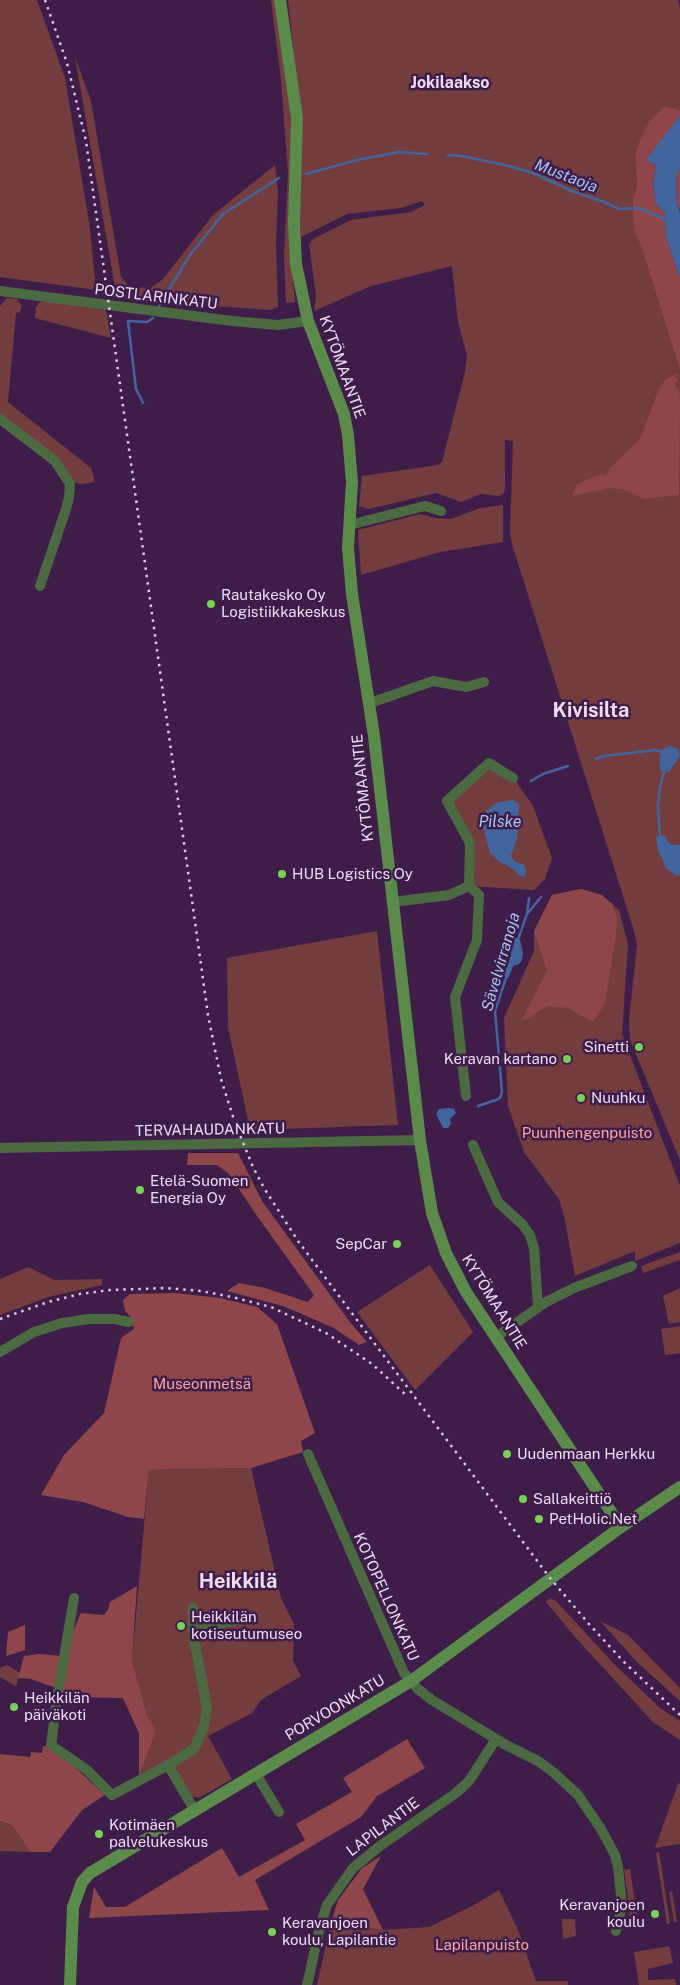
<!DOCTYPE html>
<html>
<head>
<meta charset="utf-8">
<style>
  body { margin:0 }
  canvas { display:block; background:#3e1e48 }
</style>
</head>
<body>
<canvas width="680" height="1985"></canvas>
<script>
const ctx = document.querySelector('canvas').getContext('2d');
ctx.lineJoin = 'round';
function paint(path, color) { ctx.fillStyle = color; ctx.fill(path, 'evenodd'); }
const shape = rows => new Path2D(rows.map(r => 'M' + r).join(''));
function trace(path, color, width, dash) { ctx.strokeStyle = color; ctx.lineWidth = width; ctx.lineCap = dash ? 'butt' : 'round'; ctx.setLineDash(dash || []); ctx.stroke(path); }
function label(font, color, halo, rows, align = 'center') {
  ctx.font = font + ' "Public Sans",sans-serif'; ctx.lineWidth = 5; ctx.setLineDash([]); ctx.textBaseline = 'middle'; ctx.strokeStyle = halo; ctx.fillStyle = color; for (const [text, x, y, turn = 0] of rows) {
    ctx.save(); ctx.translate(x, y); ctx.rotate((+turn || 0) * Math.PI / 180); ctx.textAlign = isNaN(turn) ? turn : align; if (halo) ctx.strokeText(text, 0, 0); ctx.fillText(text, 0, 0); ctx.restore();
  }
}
paint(shape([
  [0,0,37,0,65,78,90,228,96,290,0,277],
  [271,0,275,0,290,98,292,153,289,227,295,302,286,303,284,257,288,173,281,80],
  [288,0,678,0,680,9,680,110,665,106,635,155,637,187,633,198,680,278,680,1160,630,1040,629,1020,637,944,634,931,512,544,510,533,513,441,505,440,505,488,504,493,499,496,481,494,461,502,436,493,369,509,359,506,362,476,438,465,442,462,465,372,467,355,458,322,452,266,371,286,314,311,316,296,309,244,313,239,351,220,411,212,425,205,422,201,401,208,347,214,301,237,299,223,301,121],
  [75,57,91,101,121,277,130,287,151,288,163,279,213,215,275,165,278,192,276,245,278,307,270,310,127,300,119,293,115,287],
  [7,298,17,299,22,306,20,312,16,313,8,402,91,468,94,478,94,482,81,484,73,482,0,416,0,306],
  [50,301,106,310,111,338,35,318,36,307,40,302],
  [503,505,503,542,440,552,361,575,358,530,420,514,435,518,451,519,480,508],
  [489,763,515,780,533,806,552,858,545,879,534,890,469,886,470,843,447,801],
  [581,889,602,895,619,910,628,944,622,1034,680,1186,680,1243,635,1261,635,1251,575,1276,565,1220,559,1199,524,1152,508,1106,504,1018,534,951,534,931,552,895],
  [377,931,398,1125,250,1130,228,1027,227,958],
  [680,1252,680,1260,643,1273,641,1266],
  [430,1265,473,1332,415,1390,357,1312],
  [28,1267,54,1280,102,1279,102,1285,48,1297,0,1315,0,1279],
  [680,1288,680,1322,669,1324,663,1296],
  [680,1326,680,1353,665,1355,661,1329],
  [251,1468,281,1598,294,1624,293,1661,301,1676,261,1700,252,1713,208,1736,232,1779,199,1798,190,1796,169,1761,139,1777,156,1731,147,1715,132,1660,149,1470],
  [550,1598,556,1601,614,1664,660,1708,680,1721,680,1740,653,1722,575,1637,546,1602],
  [600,1621,628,1635,680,1688,680,1701,637,1662],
  [7,1665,20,1673,16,1686,0,1677,0,1668],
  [680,1783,680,1844,655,1848,678,1784],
  [0,1821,12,1825,30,1852,0,1851],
  [659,1852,670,1923,667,1924,656,1853],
  [630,1869,638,1923,632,1924,627,1904,628,1897,624,1870],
  [499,1890,518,1930,536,1981,568,1981,568,1985,317,1985,331,1923,383,1930,429,1927,474,1905],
  [672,1891,677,1922,674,1922,669,1892],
  [562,1919,575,1919,576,1936,563,1939],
  [669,1946,673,1963,648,1969,648,1980,675,1979,676,1985,639,1985,634,1952]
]), '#733d3f');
paint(shape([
  [665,106,680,110,680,116,648,158,656,167,653,185,656,203,665,214,666,237,680,278,680,369,641,245,635,233,633,217,633,198,637,187,635,155,640,140,650,121],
  [680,167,680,210,677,204,676,178],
  [676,374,678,382,675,383,676,389,679,389,680,400,679,495,644,499,625,490,611,488,572,496,577,484,601,474,605,476,609,473,609,469,638,441,643,432,658,391,665,380],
  [581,889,602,895,612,904,617,918,616,936,605,1003,593,1022,568,1008,547,1006,531,1017,521,1021,547,971,534,931,552,895],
  [188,1153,238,1153,262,1201,349,1321,367,1342,359,1345,332,1327,283,1306,227,1291,239,1283,265,1288,308,1302,314,1295,257,1216,229,1174,217,1165,187,1165],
  [175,1293,220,1298,257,1307,277,1324,315,1433,301,1441,303,1452,251,1468,149,1470,144,1519,128,1517,83,1502,41,1495,64,1455,104,1413,121,1338,134,1329,131,1317,125,1311,123,1300,130,1294],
  [137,1586,132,1660,147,1715,156,1731,139,1777,139,1733,123,1698,68,1697,61,1690,67,1645,81,1613,104,1615,108,1610,110,1602],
  [25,1625,25,1650,6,1656,8,1632],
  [40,1654,61,1656,56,1688,31,1679,18,1678,24,1656],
  [407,1739,425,1768,377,1796,361,1817,255,1880,269,1910,89,1918,94,1887,106,1907,125,1907,222,1848,239,1877,305,1840,296,1824,352,1792,343,1778],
  [43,1746,53,1747,105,1795,82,1810,50,1852,30,1852,12,1825,0,1821,0,1754,30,1757,31,1752,42,1753],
  [381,1856,363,1889,383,1930,331,1923,338,1900,362,1868]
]), '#8e464a');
paint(shape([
  [680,116,680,168,676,178,677,204,680,212,680,278,666,237,665,214,656,203,653,185,656,167,653,163,648,162,648,157],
  [670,746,678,749,680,756,669,772,664,773,659,768,661,750],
  [513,800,519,804,517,839,511,856,515,862,523,864,526,869,525,877,520,876,512,868,500,862,490,853,480,816,496,803],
  [664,835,670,844,680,845,680,875,676,876,666,868,658,850,656,837],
  [515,937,520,940,523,953,522,960,519,964,513,966,509,977,505,980,504,971,509,962],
  [449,1108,454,1109,456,1113,450,1119,451,1124,448,1128,443,1128,436,1114,439,1109]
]), '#41659c');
trace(shape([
  [448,155,462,156,509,166,533,173,572,191,604,202,619,209,639,208,667,220],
  [306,174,357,160,399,152,427,154],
  [159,306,190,255,223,214,279,178],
  [143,403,136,389,128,321,147,322,153,318],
  [596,759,604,756,655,750,661,752],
  [531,781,543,774,568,766],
  [660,836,658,807,660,786,664,773],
  [528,913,541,897],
  [517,942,527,914,529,898],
  [478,1106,496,1100,500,1098,502,1092,495,1011,506,978]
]), '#41659c', 2.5);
trace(shape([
  [0,291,232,321,278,325,308,321],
  [0,419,55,461,70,484,69,498,65,512,40,586],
  [349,525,425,506,441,511],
  [370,703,433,681,466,687,484,682],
  [393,902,449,895,469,886,470,843,447,801,489,763,513,778],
  [466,1096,455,997,477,940,479,895,469,886],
  [473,1145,498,1202,523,1225,530,1235,534,1248,538,1307],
  [0,1148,420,1140],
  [496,1337,546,1302,574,1288,632,1266],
  [0,1352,34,1332,62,1323,88,1319,115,1319,129,1322],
  [308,1454,404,1673,418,1689,432,1700,506,1745,538,1761,553,1772,578,1795,601,1829,615,1855,618,1867,622,1905,616,1931],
  [74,1598,58,1692,51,1745,87,1770,112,1795,168,1765,195,1811],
  [193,1608,193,1633],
  [168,1765,194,1749,204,1727,207,1708,193,1633,222,1623,239,1620],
  [256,1774,279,1812],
  [307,1985,320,1927,327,1905,353,1868,380,1846,456,1793,469,1781,496,1739]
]), '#4c6a42', 10);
trace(shape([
  [280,0,297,118,294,223,296,264,308,321,344,414,348,435,352,482,348,548,352,594,374,736,420,1140,432,1213,446,1253,466,1292,621,1527],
  [70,1985,73,1907,82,1882,90,1873,411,1681,621,1527,680,1487]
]), '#5b8b4b', 12);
trace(shape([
  [45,0,67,63,86,141,208,1015,221,1079,235,1123,253,1167,264,1188,298,1241,550,1578,589,1624,624,1662,680,1715],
  [0,1319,48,1302,80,1294,110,1290,166,1288,201,1291,232,1297,271,1307,326,1333,372,1364,406,1395]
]), '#ddc8e4', 2.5, [2.5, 5]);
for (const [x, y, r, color] of [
  [211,604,5,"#79d158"],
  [282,874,5,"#79d158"],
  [639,1047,5,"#79d158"],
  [567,1059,5,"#79d158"],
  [581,1098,5,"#79d158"],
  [140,1190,5,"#79d158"],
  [397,1244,5,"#79d158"],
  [507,1454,5,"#79d158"],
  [523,1499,5,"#79d158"],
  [539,1519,5,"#79d158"],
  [181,1626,5,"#79d158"],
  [14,1707,5,"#79d158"],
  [99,1834,5,"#79d158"],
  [655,1914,5,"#79d158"],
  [272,1932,5,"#79d158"]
]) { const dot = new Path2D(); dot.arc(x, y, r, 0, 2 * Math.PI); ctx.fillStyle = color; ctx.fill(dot); trace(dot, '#3e1e48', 2); }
label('15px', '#efdbf5', '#3e1e48', [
  ["POSTLARINKATU",156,297,7],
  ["KYTÖMAANTIE",342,367,70],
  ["KYTÖMAANTIE",363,788,-96],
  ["TERVAHAUDANKATU",210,1130,-1],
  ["KYTÖMAANTIE",494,1302,58],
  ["KOTOPELLONKATU",386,1597,66],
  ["PORVOONKATU",335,1708,-31],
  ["LAPILANTIE",383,1827,-37]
]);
label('15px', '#efdbf5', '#3e1e48', [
  ["Rautakesko Oy",221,595],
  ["Logistiikkakeskus",221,612],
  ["HUB Logistics Oy",292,874],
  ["Sinetti",629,1047,"right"],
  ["Keravan kartano",557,1059,"right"],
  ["Nuuhku",591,1098],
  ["Etelä-Suomen",150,1181],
  ["Energia Oy",150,1198],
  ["SepCar",387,1244,"right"],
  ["Uudenmaan Herkku",517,1454],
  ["Sallakeittiö",533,1499],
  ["PetHolic.Net",549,1519],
  ["Heikkilän",191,1617],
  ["kotiseutumuseo",191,1634],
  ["Heikkilän",24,1698],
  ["päiväkoti",24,1715],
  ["Kotimäen",109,1825],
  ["palvelukeskus",109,1842],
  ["Keravanjoen",645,1905,"right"],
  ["koulu",645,1922,"right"],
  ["Keravanjoen",282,1923],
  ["koulu, Lapilantie",282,1940]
], 'left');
label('15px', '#fba5a7', '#3e1e48', [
  ["Puunhengenpuisto",587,1133],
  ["Museonmetsä",202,1384],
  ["Lapilanpuisto",482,1945]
]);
label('bold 16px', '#efdbf5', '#3e1e48', [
  ["Jokilaakso",450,83]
]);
label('italic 16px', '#a3c3f3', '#3e1e48', [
  ["Mustaoja",566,176,21],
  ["Pilske",500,822],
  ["Sävelvirranoja",501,962,-74]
]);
label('bold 20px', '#efdbf5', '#3e1e48', [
  ["Kivisilta",591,711],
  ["Heikkilä",238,1582]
]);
</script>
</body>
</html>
